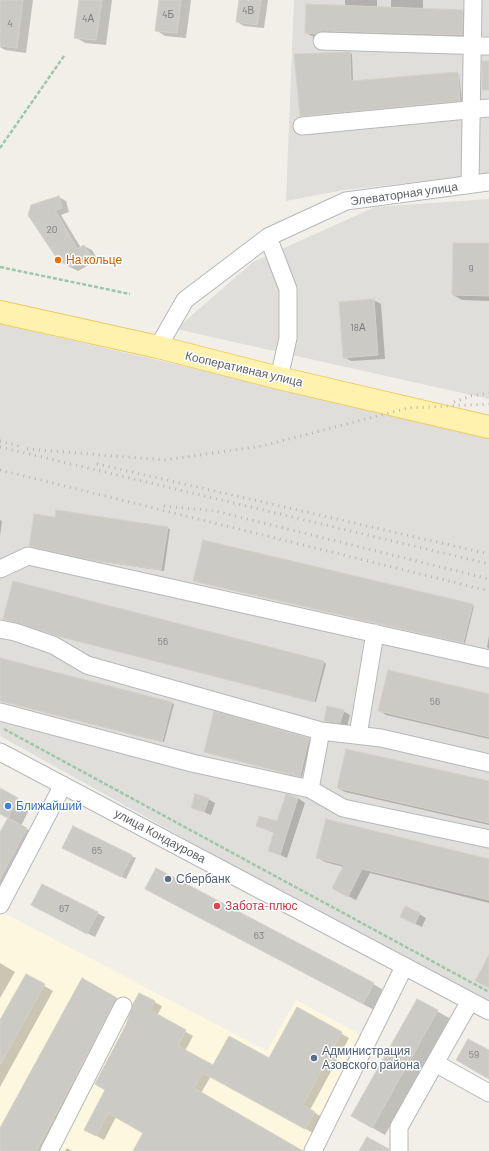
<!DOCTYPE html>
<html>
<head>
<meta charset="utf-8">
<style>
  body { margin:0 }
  canvas { display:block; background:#f1efe8 }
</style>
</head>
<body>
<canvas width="489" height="1151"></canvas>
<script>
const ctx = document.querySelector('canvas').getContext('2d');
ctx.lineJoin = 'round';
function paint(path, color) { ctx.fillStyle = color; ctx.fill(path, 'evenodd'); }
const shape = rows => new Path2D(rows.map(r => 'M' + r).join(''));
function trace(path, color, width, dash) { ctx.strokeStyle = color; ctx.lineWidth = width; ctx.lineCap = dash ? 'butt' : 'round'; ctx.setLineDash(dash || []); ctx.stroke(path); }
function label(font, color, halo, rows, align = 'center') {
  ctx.font = font + ' Barlow,sans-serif'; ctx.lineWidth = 3; ctx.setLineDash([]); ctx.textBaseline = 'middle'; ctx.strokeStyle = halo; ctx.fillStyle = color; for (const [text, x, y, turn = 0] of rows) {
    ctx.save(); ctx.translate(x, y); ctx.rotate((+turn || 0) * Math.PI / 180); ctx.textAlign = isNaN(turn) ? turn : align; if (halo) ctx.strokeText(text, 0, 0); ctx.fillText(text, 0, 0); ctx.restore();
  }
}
paint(shape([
  [0,911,267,1051,296,1000,359,1034,304,1151,0,1151]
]), '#fef7e0');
paint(shape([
  [294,0,489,0,489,174,344,190,286,201],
  [489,199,489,399,176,329,253,262,375,207],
  [0,324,489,436,489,1001,268,885,0,736]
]), '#e0deda');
paint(shape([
  [1,0,33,0,26,53,5,50,0,47],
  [80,0,112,0,106,45,85,43,75,37],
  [160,0,191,0,186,38,165,36,156,30],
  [240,0,268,0,264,28,244,26,237,22],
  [345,0,377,0,377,8,391,8,391,0,423,0,423,9,463,11,470,15,470,39,314,37,306,33,345,6],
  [350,53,352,54,353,82,457,73,459,74,462,101,301,116],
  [59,197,66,201,69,212,61,215,81,248,84,246,92,250,98,260,78,271,70,267,29,215],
  [489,244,489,301,462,300,453,295],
  [373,300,381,304,385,359,351,361,344,357],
  [56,519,167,528,170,529,164,571,84,559,30,546],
  [0,520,2,521,0,536],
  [196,582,472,605,474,606,465,643],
  [14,583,324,662,326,664,316,702,61,637,21,623,6,620,4,619],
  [489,636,489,649,487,647],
  [0,659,172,703,174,704,164,742,0,701],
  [489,695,489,739,386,715,379,710],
  [343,711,350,715,347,727,332,724,325,720],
  [215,713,311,740,302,777,207,752],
  [489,782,489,825,345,792,338,788],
  [0,790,31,806,21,826,40,836,0,889,0,834,9,818,0,813],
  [298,798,305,803,287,858,269,850,274,833,257,826,278,823],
  [208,799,215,803,211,815,192,807],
  [68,850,131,856,136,858,126,879],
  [318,858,489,860,489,903,370,873,356,900,340,892,344,867,325,862],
  [42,885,105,917,95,937,39,909],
  [160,897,373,984,387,992,376,1011],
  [419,914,426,918,422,927,401,917],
  [0,963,15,972,0,998],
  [26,975,53,991,0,1087,0,1022],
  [83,980,125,1003,47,1151,0,1151,0,1130],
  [139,994,162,1006,157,1016,193,1036,185,1051,213,1067,270,1060,297,1008,349,1038,310,1110,322,1117,313,1133,211,1076,201,1093,301,1151,134,1151,145,1133,116,1117,104,1140,93,1134,127,1025],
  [417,1000,451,1019,385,1135,352,1116],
  [67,1148,72,1151,65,1151]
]), '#0003');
const building = shape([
  [0,0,23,0,17,48,0,46,0,0],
  [79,0,102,0,96,40,74,38,79,0],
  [159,0,181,0,177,33,155,31,159,0],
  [239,0,261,0,257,25,236,22,239,0],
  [306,4,463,10,462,35,322,31,316,34,305,33,306,4],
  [350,52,351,81,458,72,460,101,300,116,294,54,350,52],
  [482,61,489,61,489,90,482,90,482,61],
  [59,196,62,208,55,210,77,249,84,245,91,256,70,267,58,260,28,215,31,205,59,196],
  [453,243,489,243,489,296,452,295,453,243],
  [374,299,378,355,343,358,339,302,374,299],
  [56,510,168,527,161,570,81,558,29,546,34,514,55,517,56,510],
  [203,540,473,604,463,643,193,581,203,540],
  [13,581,324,661,314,702,58,636,18,623,3,619,13,581],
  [0,658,172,702,162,742,0,701,0,658],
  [388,670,489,694,489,737,378,711,388,670],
  [327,706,344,710,340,723,324,721,327,706],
  [214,711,309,738,300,777,204,752,214,711],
  [346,749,489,781,489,823,337,788,346,749],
  [0,788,18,798,8,818,0,814,0,788],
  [195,794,209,798,204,812,191,808,195,794],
  [286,794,298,798,280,855,268,851,274,832,256,826,259,816,277,821,286,794],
  [8,818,27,828,0,879,0,832,8,818],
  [326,819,489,859,489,900,362,869,348,897,332,888,344,865,316,858,326,819],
  [73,826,132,855,121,877,62,848,73,826],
  [156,868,374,983,363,1004,145,889,156,868],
  [42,884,98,912,87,934,31,905,42,884],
  [405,906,420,913,415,924,400,917,405,906],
  [489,955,489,988,475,981,489,955],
  [26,974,45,984,0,1065,0,1020,26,974],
  [82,978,117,998,36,1151,0,1151,0,1128,82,978],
  [139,993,155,1001,150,1010,186,1030,178,1046,213,1065,229,1036,269,1058,297,1007,342,1032,303,1105,315,1112,305,1129,203,1073,194,1088,303,1151,133,1151,143,1133,108,1113,96,1136,84,1130,105,1090,95,1084,126,1025,133,1004,139,993],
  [417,999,438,1010,372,1128,351,1116,417,999],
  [468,1039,489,1050,489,1079,456,1060,468,1039],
  [367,1137,389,1149,389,1151,359,1151,367,1137]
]);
paint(building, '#cccac5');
trace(building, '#d6d1c6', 1);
const minor = shape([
  [322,41,489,46],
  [302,126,489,108],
  [470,184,473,0],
  [268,237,288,289,288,338,279,378],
  [158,347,185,300,268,237,346,201,489,182],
  [0,569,28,556,489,659],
  [0,629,15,632,53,645,87,665,321,731,310,789],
  [0,712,192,763,310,789,343,808,489,839],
  [321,731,381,738,489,763],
  [358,735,375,633],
  [0,752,489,1011],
  [0,905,63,785],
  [470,1001,435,1063,489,1093],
  [49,1151,123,1006],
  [313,1151,404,967],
  [399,1151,399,1127,435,1063]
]);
const major = shape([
  [0,312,158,347,279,378,489,427]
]);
trace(minor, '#b5b8bc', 19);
trace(major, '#f2c960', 24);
trace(shape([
  [0,148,64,56],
  [0,267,130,294],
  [4,729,489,992]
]), '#9cc7a9', 2.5, [4, 2]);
trace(minor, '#fff', 17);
trace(major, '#fff2af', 22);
trace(shape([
  [454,402,471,396,489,393],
  [0,441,19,446],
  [0,447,489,564],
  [27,449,165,460,262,446,408,408,489,404],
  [97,464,489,554],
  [0,470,489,591],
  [164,506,215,511,489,579]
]), '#b6b7b8', 3, [1, 5]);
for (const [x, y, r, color] of [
  [58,260,4,"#e8710a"],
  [8,806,4,"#3f7fe0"],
  [168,879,4,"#5c6f8a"],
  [217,906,4,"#e0444e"],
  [314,1058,4,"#5c6f8a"]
]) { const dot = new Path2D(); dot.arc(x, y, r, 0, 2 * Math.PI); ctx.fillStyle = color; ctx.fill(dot); trace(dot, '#fff', 1.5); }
label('10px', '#7a7d7f', null, [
  ["4В",248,11],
  ["4Б",168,15],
  ["4А",88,19],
  ["4",10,24],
  ["20",52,230],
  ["9",471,269],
  ["18А",358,328],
  ["56",163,642],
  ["56",435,702],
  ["65",97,851],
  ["67",64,909],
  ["63",259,936],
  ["59",474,1055]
]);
label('12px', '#5f6368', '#fff', [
  ["Элеваторная улица",404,194,-8],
  ["Кооперативная улица",244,369,13],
  ["улица Кондаурова",160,836,28]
]);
label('12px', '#c56008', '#fff', [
  ["На кольце",66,260]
], 'left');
label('12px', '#366cbe', '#fff', [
  ["Ближайший",16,806]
], 'left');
label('12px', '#4e5e75', '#fff', [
  ["Сбербанк",176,879],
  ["Администрация",322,1051],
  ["Азовского района",322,1065]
], 'left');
label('12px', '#be3a42', '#fff', [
  ["Забота-плюс",225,906]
], 'left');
</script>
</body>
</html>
